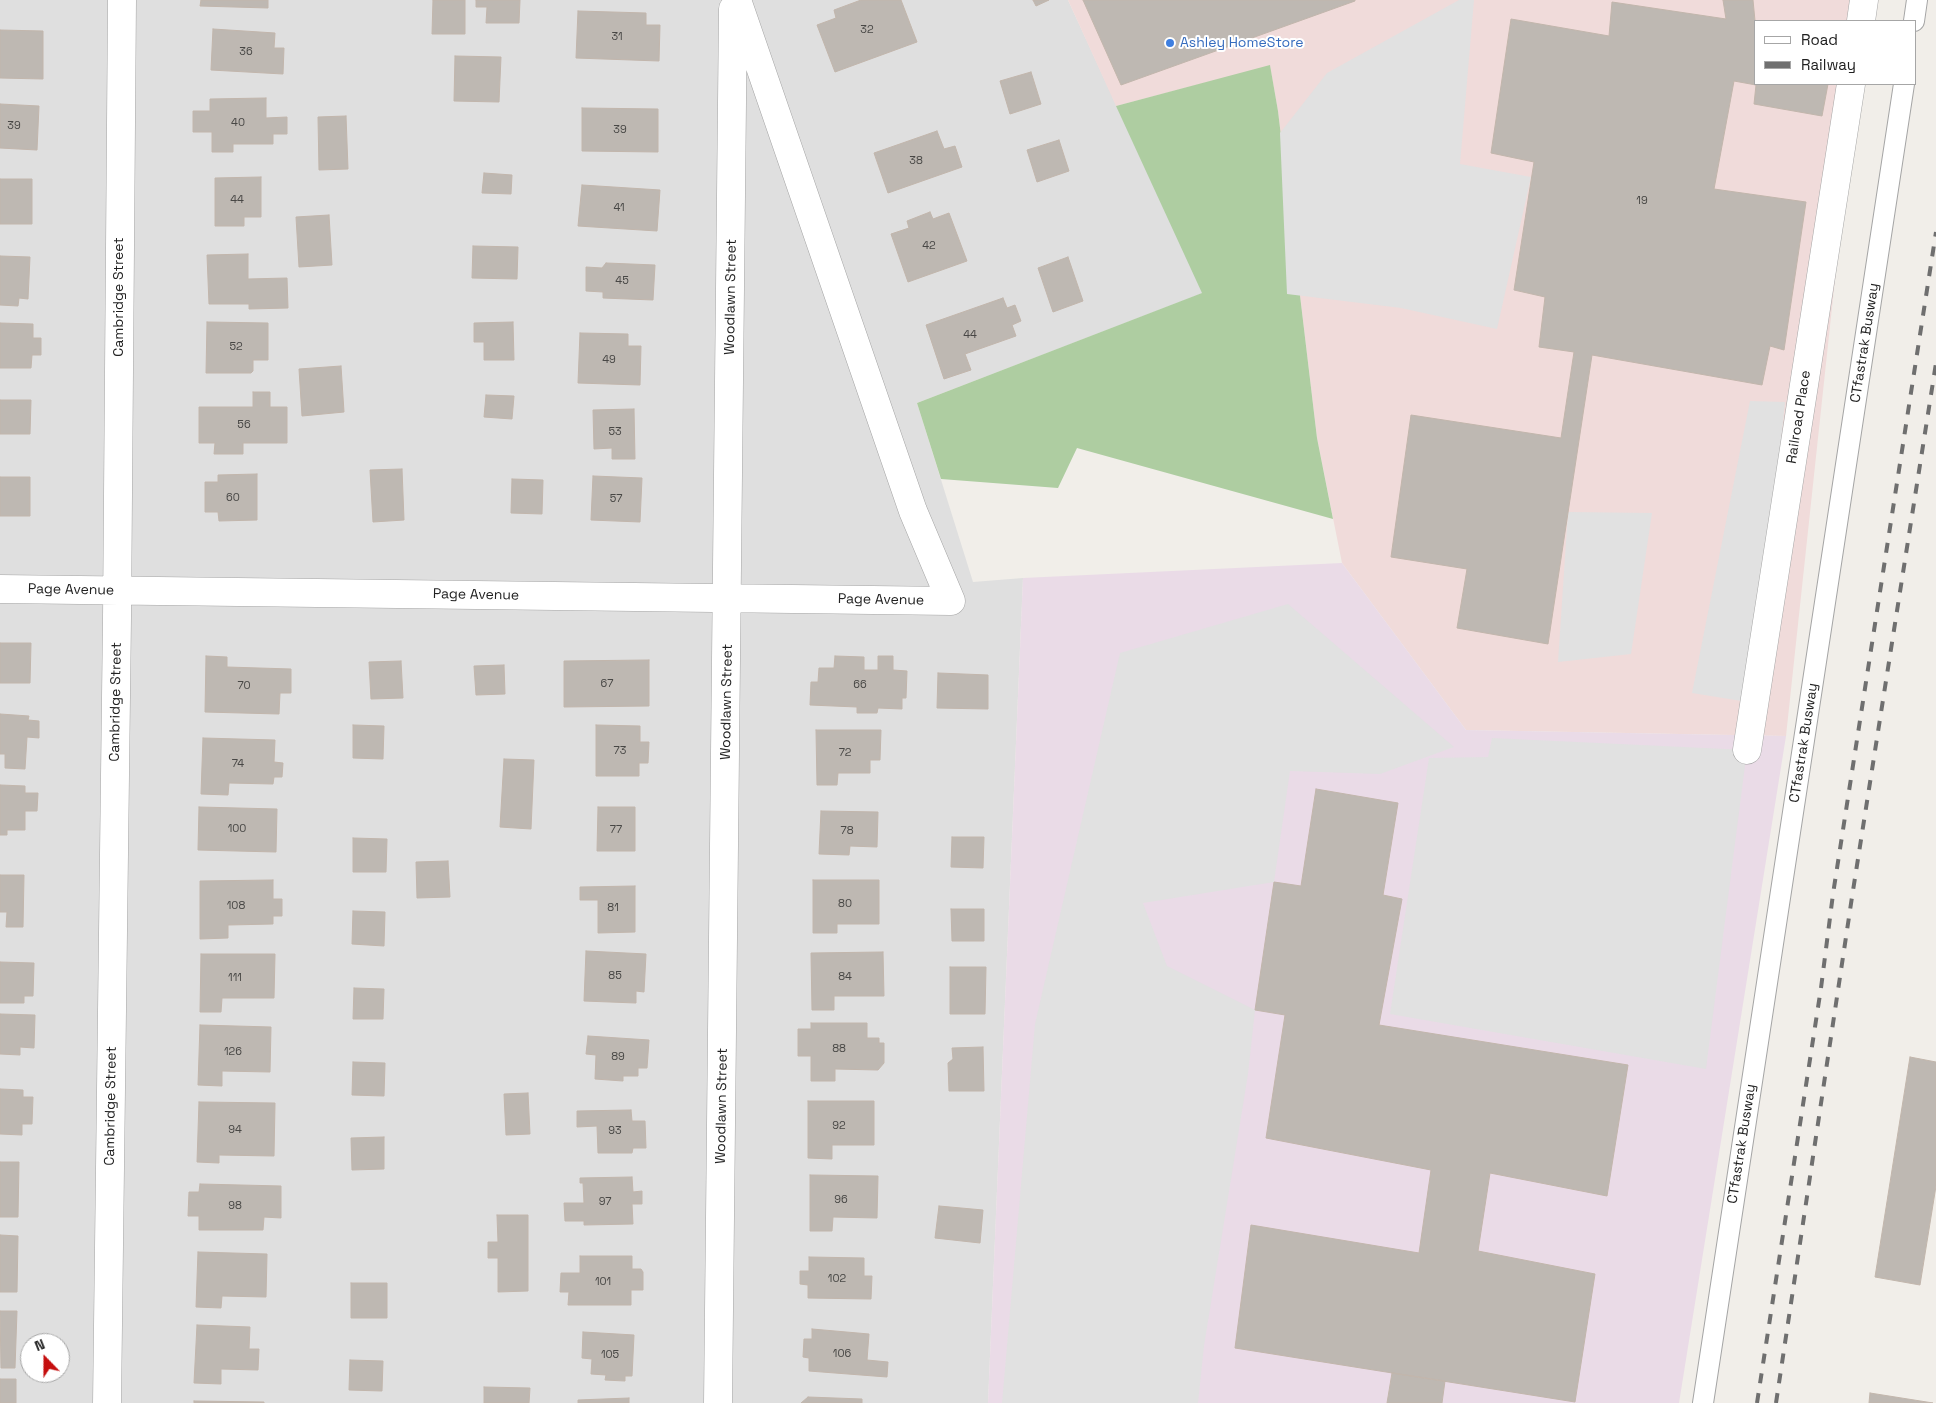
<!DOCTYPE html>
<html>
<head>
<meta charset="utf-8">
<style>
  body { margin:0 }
  #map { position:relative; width:1936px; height:1403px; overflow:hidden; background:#f1eee9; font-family:"Space Grotesk",sans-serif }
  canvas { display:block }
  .legend { position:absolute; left:1754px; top:20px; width:162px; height:65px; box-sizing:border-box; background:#fff; border:1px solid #a6a6a6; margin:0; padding:6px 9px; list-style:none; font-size:15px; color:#212121 }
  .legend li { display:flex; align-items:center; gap:10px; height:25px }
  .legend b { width:25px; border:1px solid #a6a6a6 }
  .north { position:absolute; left:20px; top:1333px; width:50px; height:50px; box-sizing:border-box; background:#fff; border:1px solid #a6a6a6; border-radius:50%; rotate:338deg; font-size:14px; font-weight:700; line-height:20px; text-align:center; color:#212121 }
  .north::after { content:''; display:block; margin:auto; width:18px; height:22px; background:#c50e0e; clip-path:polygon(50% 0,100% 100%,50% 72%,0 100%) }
</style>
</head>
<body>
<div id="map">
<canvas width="1936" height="1403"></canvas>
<ul class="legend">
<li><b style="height:6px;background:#fff"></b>Road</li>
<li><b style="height:6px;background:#6f6f6f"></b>Railway</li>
</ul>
<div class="north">N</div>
</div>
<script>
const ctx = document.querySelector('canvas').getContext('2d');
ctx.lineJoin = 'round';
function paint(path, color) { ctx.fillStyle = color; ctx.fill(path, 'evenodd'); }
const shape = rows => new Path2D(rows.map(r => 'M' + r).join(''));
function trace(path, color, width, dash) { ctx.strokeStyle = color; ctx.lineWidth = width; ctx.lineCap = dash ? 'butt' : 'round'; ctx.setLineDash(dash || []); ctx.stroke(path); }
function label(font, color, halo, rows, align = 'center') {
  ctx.font = font + ' "Space Grotesk",sans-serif'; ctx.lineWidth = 4; ctx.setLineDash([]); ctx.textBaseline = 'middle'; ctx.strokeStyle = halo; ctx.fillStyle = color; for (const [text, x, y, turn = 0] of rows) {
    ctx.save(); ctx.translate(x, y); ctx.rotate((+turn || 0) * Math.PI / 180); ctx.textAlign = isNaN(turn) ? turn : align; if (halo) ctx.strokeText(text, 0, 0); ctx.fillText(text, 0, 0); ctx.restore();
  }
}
paint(shape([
  [0,0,1068,0,1203,293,917,403,973,582,1023,578,988,1403,0,1403],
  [30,1343,60,1343,60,1373,30,1373]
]), '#dfdfdf');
paint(shape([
  [1068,0,1865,0,1862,21,1755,21,1755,84,1856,84,1786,736,1466,730,1342,563,1317,438,1278,111,1270,66,1116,106]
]), '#f0dbda');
paint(shape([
  [1342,563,1466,730,1786,736,1679,1403,988,1403,1023,578]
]), '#eadbe7');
paint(shape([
  [1270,65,1278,111,1317,438,1333,519,1077,448,1058,488,941,479,917,403,1202,293,1116,106]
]), '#aecda1');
paint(shape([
  [1459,0,1474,0,1460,164,1531,177,1497,329,1401,308,1287,294,1280,133,1327,73],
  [1750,401,1785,402,1754,703,1692,693],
  [1568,512,1652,513,1631,654,1558,662],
  [1288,604,1454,747,1380,774,1290,771,1274,882,1143,903,1167,966,1255,1010,1248,1074,1204,1346,1198,1403,1002,1403,1035,1024,1120,653],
  [1492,738,1747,750,1706,1069,1390,1014,1429,758,1488,757]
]), '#e1e1e1');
const building = shape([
  [201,0,268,0,268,8,200,6,201,0],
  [433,0,465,0,465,34,432,34,433,0],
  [476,0,520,0,519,23,486,23,487,7,476,7,476,0],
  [861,0,901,0,917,42,835,72,817,25,836,18,834,10,861,0],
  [1033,0,1049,0,1036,6,1033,0],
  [1083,0,1355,0,1355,1,1121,85,1083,0],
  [1723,0,1753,0,1755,21,1755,84,1828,84,1822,116,1754,104,1756,85,1734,81,1714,189,1806,202,1784,350,1770,346,1762,385,1592,355,1548,644,1457,628,1467,569,1391,557,1411,415,1561,438,1574,352,1539,347,1545,297,1514,290,1534,162,1491,153,1511,19,1609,36,1612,2,1726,19,1723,0],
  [578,11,646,13,646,25,660,25,659,61,576,58,578,11],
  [213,29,275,33,274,48,284,48,283,74,211,70,213,29],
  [0,30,43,31,43,79,0,78,0,30],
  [455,56,501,57,499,102,454,101,455,56],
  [1031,72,1041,104,1010,114,1000,81,1031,72],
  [266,98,266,118,287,117,287,134,273,134,273,144,233,144,233,152,212,152,212,132,193,132,193,111,210,111,210,99,266,98],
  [0,104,39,106,37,150,0,148,0,104],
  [582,108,658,109,658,152,582,151,582,108],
  [346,116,348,169,319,170,318,117,346,116],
  [937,131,944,149,955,146,962,167,888,193,874,153,937,131],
  [1059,140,1069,171,1037,182,1027,150,1059,140],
  [484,173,512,175,511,194,482,193,484,173],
  [261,177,261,217,244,217,244,226,215,226,215,178,261,177],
  [0,179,32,179,32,224,0,224,0,179],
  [582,185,660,190,657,231,578,226,582,185],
  [930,212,933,219,949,213,967,261,908,282,891,234,909,228,907,221,930,212],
  [329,215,332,265,299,267,296,217,329,215],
  [473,246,518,247,517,279,472,278,473,246],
  [248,254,248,279,287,278,288,308,249,309,249,304,209,304,207,255,248,254],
  [0,256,30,257,28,299,19,298,18,306,0,305,0,256],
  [1068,257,1083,301,1053,312,1038,268,1068,257],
  [606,263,655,265,653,300,603,298,603,292,586,291,586,267,602,268,606,263],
  [1003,298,1007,308,1015,305,1021,321,1012,325,1016,336,965,354,971,370,944,379,926,325,1003,298],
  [207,322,268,323,268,360,253,360,253,371,251,373,206,373,207,322],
  [513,322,514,360,484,360,484,342,474,342,474,323,513,322],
  [0,323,33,324,33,338,41,338,41,355,32,355,31,368,0,368,0,323],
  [580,333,628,334,628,346,641,346,640,385,578,383,580,333],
  [341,366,344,412,302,416,299,369,341,366],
  [253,392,270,392,270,407,287,407,287,443,243,443,243,454,214,454,215,443,199,443,199,407,253,407,253,392],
  [486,395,514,396,512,419,484,417,486,395],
  [0,400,31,400,30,434,0,434,0,400],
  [634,409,635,459,612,459,612,448,594,449,593,410,634,409],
  [402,469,404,520,373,522,370,470,402,469],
  [257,474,257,520,219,521,218,512,205,512,205,482,218,482,218,475,257,474],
  [593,476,642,478,640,522,591,520,593,476],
  [0,477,30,477,30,516,0,516,0,477],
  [512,479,543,480,542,514,511,513,512,479],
  [0,643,31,643,30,683,0,683,0,643],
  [206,656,227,657,227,667,291,669,291,693,280,693,279,714,205,712,206,656],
  [835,656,864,657,864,670,878,670,878,656,893,656,893,670,907,671,906,698,902,698,902,709,878,708,877,713,857,713,857,707,810,705,811,682,818,682,819,668,834,668,835,656],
  [649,660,649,706,564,707,564,661,649,660],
  [401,661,403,698,371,699,369,662,401,661],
  [504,665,505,694,476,695,474,666,504,665],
  [938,673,988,675,988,709,937,708,938,673],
  [0,714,29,716,28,720,39,721,39,738,27,737,25,769,5,768,5,754,0,754,0,714],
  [353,725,384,726,383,759,353,758,353,725],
  [596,725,640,726,640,742,649,742,648,763,639,763,639,776,596,776,596,725],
  [816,730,881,730,880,760,870,760,870,773,838,773,837,785,817,785,816,730],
  [203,738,275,740,274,762,283,763,282,777,274,777,273,784,229,783,228,795,201,794,203,738],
  [504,759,534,760,531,829,500,827,504,759],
  [0,785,25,786,25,793,38,793,37,811,25,811,25,830,7,830,7,835,0,835,0,785],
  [1316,789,1398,803,1383,895,1402,899,1379,1025,1628,1065,1607,1196,1490,1173,1478,1251,1595,1274,1575,1402,1235,1348,1251,1225,1419,1253,1431,1170,1266,1138,1285,1015,1255,1010,1274,882,1301,886,1316,789],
  [199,807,277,809,276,852,198,850,199,807],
  [598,807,635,807,635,851,597,851,598,807],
  [821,811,878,812,877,847,850,846,849,855,819,854,821,811],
  [952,837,984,837,983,868,951,867,952,837],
  [353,838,387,839,386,872,353,872,353,838],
  [448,861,450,897,417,898,416,862,448,861],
  [0,875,24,875,23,927,6,927,7,912,0,912,0,875],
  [273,880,273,899,282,899,282,916,273,916,273,924,228,925,228,938,200,939,200,881,273,880],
  [813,880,879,880,879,924,837,924,837,933,813,933,813,880],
  [635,886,635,932,598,933,598,900,580,900,580,887,635,886],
  [951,909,984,909,984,941,952,941,951,909],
  [353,911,385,912,384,946,352,944,353,911],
  [586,951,646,954,644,992,636,991,636,1003,584,1001,586,951],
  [883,952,884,996,834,996,834,1010,812,1010,811,953,883,952],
  [201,954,275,954,274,998,222,998,221,1012,200,1012,201,954],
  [0,962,34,963,33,996,24,996,24,1003,0,1003,0,962],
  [950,967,986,967,985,1014,950,1014,950,967],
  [354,988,384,989,383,1019,353,1019,354,988],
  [0,1014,35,1015,34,1048,20,1047,20,1055,0,1054,0,1014],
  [811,1023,867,1023,867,1038,879,1038,879,1043,884,1043,884,1063,878,1070,835,1069,835,1081,811,1081,811,1056,798,1056,798,1029,811,1029,811,1023],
  [200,1025,271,1027,270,1072,222,1071,222,1086,198,1085,200,1025],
  [588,1036,649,1040,647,1068,638,1068,638,1076,623,1076,623,1081,595,1079,596,1055,586,1054,588,1036],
  [983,1047,984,1091,949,1091,948,1063,953,1059,952,1048,983,1047],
  [1910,1057,1936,1062,1936,1186,1920,1285,1875,1277,1910,1057],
  [353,1062,385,1063,384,1096,352,1095,353,1062],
  [0,1089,23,1090,23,1097,33,1097,32,1124,22,1124,22,1135,0,1134,0,1089],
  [528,1093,530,1134,506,1135,504,1094,528,1093],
  [808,1101,874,1101,874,1145,832,1145,832,1159,808,1158,808,1101],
  [199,1102,275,1103,274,1156,219,1155,219,1163,197,1162,199,1102],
  [631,1110,632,1121,645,1121,646,1148,633,1148,632,1153,598,1153,597,1126,577,1127,577,1111,631,1110],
  [384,1137,384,1169,352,1170,351,1138,384,1137],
  [0,1162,19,1162,18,1217,0,1217,0,1162],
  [810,1175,878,1176,877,1218,833,1217,832,1231,810,1231,810,1175],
  [632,1177,633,1192,642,1191,642,1204,632,1204,633,1224,584,1225,584,1221,565,1221,564,1203,584,1203,583,1183,580,1183,580,1178,632,1177],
  [200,1184,281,1186,281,1218,264,1217,263,1230,199,1230,199,1216,188,1216,189,1192,199,1192,200,1184],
  [939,1206,983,1210,980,1243,935,1238,939,1206],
  [497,1215,528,1215,528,1291,498,1292,498,1258,488,1258,488,1242,498,1242,497,1215],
  [0,1235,18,1236,17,1292,0,1292,0,1235],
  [198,1252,267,1254,266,1297,222,1296,221,1308,196,1307,198,1252],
  [580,1256,632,1256,632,1269,641,1269,643,1272,643,1290,631,1290,631,1305,568,1305,569,1292,560,1292,561,1273,580,1273,580,1256],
  [809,1257,864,1258,864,1276,872,1276,871,1299,808,1298,808,1285,800,1284,800,1271,809,1271,809,1257],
  [351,1283,387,1283,387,1318,351,1318,351,1283],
  [0,1311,17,1311,15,1368,1,1368,0,1311],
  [197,1325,250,1327,249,1349,259,1349,258,1370,221,1369,221,1384,194,1383,197,1325],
  [812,1329,869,1334,867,1360,888,1362,887,1377,809,1371,809,1358,803,1357,804,1339,812,1339,812,1329],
  [583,1332,634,1335,632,1376,625,1376,625,1381,605,1380,606,1375,591,1374,592,1359,582,1358,583,1332],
  [350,1360,383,1361,382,1391,349,1390,350,1360],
  [1392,1373,1445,1381,1442,1403,1387,1403,1392,1373],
  [0,1379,16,1379,16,1403,0,1403,0,1379],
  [484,1387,530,1388,529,1403,484,1403,484,1387],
  [1870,1393,1933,1403,1869,1403,1870,1393],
  [808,1397,862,1399,862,1403,801,1403,808,1397],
  [629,1398,629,1403,578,1403,578,1400,629,1398],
  [194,1401,264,1402,264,1403,194,1403,194,1401]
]);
paint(building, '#beb8b2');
trace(building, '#c2b6ac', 1);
const lane = shape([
  [1914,21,1917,0],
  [1703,1403,1904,84]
]);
const street = shape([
  [1861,21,1864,0],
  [0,589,951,601,913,511,737,0],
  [1747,750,1851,84],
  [107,1403,117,618,122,0],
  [718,1403,733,9]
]);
trace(lane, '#a5a5a5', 22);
trace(street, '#a5a5a5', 29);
trace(lane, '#fff', 20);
trace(street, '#fff', 28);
trace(shape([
  [1757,1403,1821,988,1833,894,1936,232],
  [1776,1403,1852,897,1936,363]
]), '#6f6f6f', 4, [10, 10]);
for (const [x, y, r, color] of [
  [1170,43,5,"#3f7fe0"]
]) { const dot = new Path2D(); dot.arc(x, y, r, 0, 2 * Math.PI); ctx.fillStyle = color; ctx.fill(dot); trace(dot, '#fff', 2); }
label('11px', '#484745', null, [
  ["32",867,30],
  ["31",617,37],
  ["36",246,52],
  ["40",238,123],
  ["39",14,126],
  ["39",620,130],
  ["38",916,161],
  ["44",237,200],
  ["19",1642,201],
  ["41",619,208],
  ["42",929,246],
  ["45",622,281],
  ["44",970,335],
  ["52",236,347],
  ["49",609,360],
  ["56",244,425],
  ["53",615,432],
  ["60",233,498],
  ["57",616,499],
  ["67",607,684],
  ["66",860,685],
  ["70",244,686],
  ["73",620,751],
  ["72",845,753],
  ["74",238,764],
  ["100",237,829],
  ["77",616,830],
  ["78",847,831],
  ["80",845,904],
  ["108",236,906],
  ["81",613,908],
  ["85",615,976],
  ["84",845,977],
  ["111",235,978],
  ["88",839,1049],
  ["126",233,1052],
  ["89",618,1057],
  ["92",839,1126],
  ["94",235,1130],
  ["93",615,1131],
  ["96",841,1200],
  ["97",605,1202],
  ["98",235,1206],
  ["102",837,1279],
  ["101",603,1282],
  ["106",842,1354],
  ["105",610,1355]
]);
label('14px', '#366cbe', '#fff', [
  ["Ashley HomeStore",1180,43]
], 'left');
label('14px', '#212121', '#fff', [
  ["Cambridge Street",119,297,-90],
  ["Woodlawn Street",731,297,-89],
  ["CTfastrak Busway",1865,343,-81],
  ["Railroad Place",1799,417,-81],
  ["Page Avenue",71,590,1],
  ["Page Avenue",476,595,1],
  ["Page Avenue",881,600,1],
  ["Cambridge Street",116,702,-89],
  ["Woodlawn Street",727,702,-89],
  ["CTfastrak Busway",1804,743,-81],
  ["Cambridge Street",111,1106,-89],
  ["Woodlawn Street",722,1106,-89],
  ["CTfastrak Busway",1742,1144,-81]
]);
</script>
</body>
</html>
